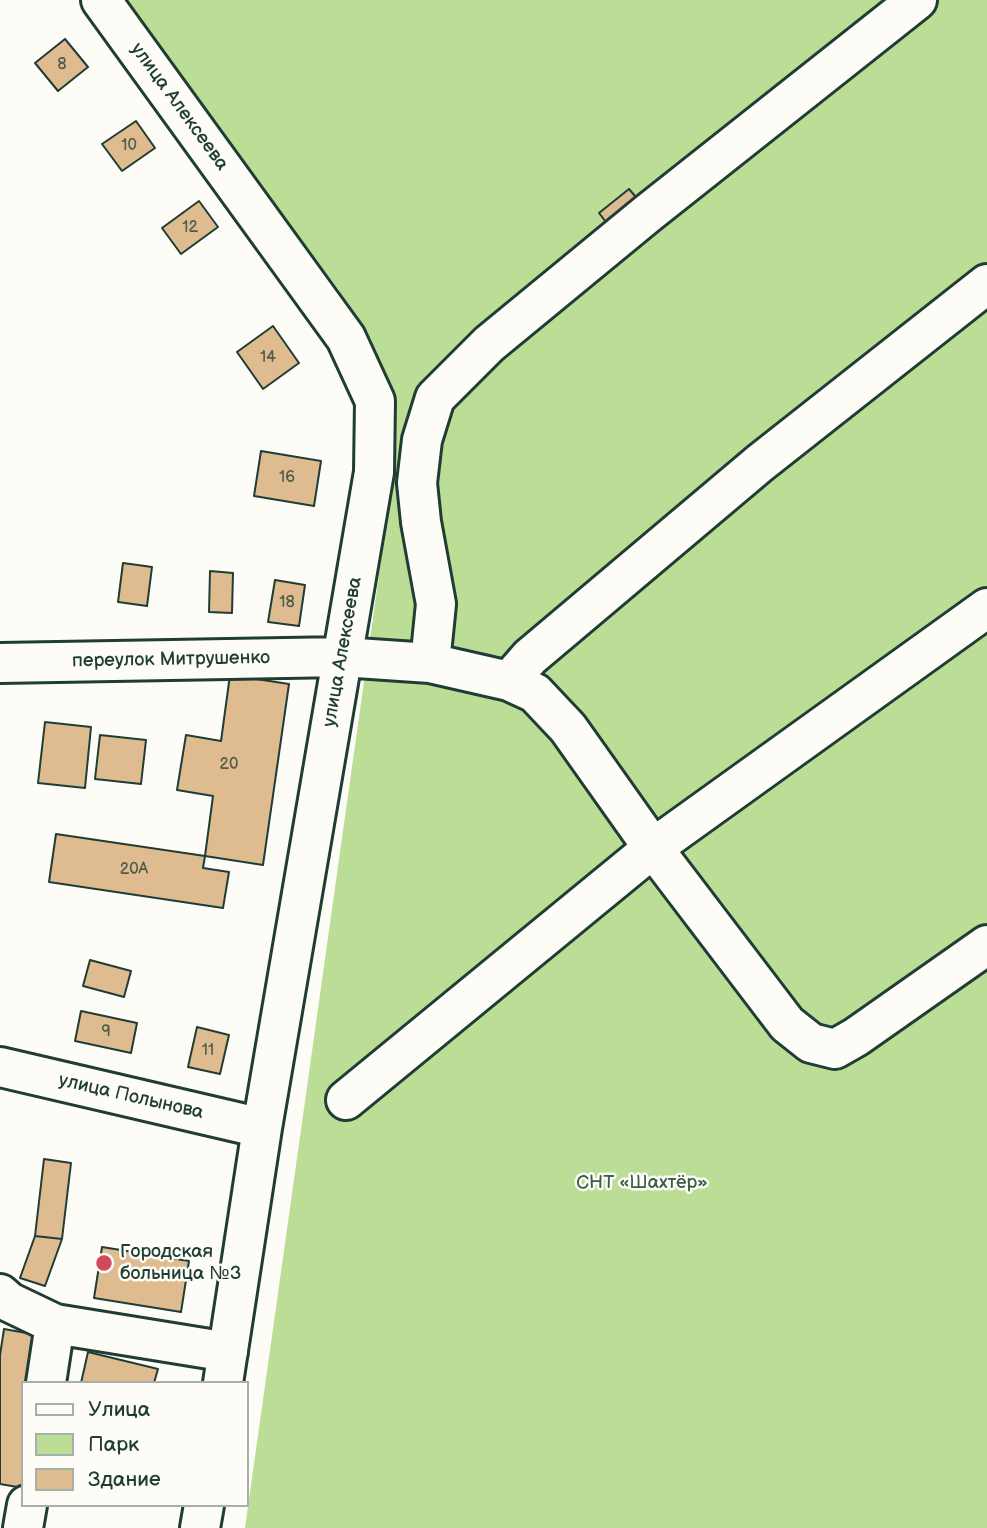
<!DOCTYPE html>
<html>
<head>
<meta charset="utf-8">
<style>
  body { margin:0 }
  #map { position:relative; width:987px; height:1528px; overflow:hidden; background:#fdfcf7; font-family:"Balsamiq Sans",sans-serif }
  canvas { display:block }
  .legend { position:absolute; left:21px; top:1381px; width:228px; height:126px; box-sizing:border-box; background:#fdfcf7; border:2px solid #a4b0a9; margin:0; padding:9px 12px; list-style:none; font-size:21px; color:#1f3d34 }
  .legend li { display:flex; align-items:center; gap:14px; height:35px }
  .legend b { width:35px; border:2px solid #a4b0a9 }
</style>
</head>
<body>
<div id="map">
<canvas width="987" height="1528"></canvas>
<ul class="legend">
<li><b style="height:9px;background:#fdfcf7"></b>Улица</li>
<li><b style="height:19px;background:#bbdd96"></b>Парк</li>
<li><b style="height:19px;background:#dfbb90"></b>Здание</li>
</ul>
</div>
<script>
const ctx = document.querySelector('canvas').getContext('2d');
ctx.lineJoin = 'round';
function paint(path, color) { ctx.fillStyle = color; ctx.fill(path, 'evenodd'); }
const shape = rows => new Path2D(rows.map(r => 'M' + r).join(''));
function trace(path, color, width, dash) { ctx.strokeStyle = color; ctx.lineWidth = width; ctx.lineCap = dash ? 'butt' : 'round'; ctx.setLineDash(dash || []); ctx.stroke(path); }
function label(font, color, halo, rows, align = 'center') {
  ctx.font = font + ' "Balsamiq Sans",sans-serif'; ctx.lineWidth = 5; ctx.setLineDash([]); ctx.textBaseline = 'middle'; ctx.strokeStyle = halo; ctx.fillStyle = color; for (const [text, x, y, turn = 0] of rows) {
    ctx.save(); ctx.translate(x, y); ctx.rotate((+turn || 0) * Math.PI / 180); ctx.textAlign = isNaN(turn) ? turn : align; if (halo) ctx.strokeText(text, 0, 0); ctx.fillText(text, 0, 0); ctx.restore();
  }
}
paint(shape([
  [119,0,987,0,987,1528,245,1528,396,454,382,372,339,290]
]), '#bbdd96');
const building = shape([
  [65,39,88,67,58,91,35,63,65,39],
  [136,121,155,148,122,171,102,144,136,121],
  [629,189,647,210,616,235,599,213,629,189],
  [199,201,218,227,181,254,162,228,199,201],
  [273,326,299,363,263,389,237,352,273,326],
  [261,451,321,461,314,506,254,496,261,451],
  [123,563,152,567,147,606,118,602,123,563],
  [210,571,233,573,232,613,209,612,210,571],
  [275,580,305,585,299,626,268,622,275,580],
  [230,675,289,684,263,865,205,856,213,796,177,790,186,735,221,741,230,675],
  [45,722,91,727,85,788,38,783,45,722],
  [100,735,146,740,141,784,95,779,100,735],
  [56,834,205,856,203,868,229,872,223,908,49,882,56,834],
  [90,960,131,971,124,997,83,986,90,960],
  [81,1011,137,1023,131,1053,75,1041,81,1011],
  [197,1027,229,1035,220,1074,188,1067,197,1027],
  [44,1159,71,1163,62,1239,35,1236,44,1159],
  [35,1236,62,1239,45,1286,20,1278,35,1236],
  [102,1247,189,1261,181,1312,94,1298,102,1247],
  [4,1329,49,1337,41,1383,23,1383,23,1488,0,1484,0,1355,4,1329],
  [88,1352,158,1369,154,1383,81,1383,88,1352]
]);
paint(building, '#dfbb90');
trace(building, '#1f3d34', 2);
const minor = shape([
  [101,0,346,338,375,401,374,472,262,1128,223,1383],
  [0,663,342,657,430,663,509,681,535,693,568,728,653,848,787,1024,811,1043,835,1049,856,1037,987,945],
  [430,663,436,604,421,522,417,483,422,440,435,398,489,344,647,214,917,0],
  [509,681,530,657,760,463,987,284],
  [0,1067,262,1128],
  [346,1100,653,848,987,608],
  [0,1294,9,1302,55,1324,228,1352],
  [46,1383,55,1324],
  [23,1528,27,1505],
  [200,1528,204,1505]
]);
trace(minor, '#1f3d34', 44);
trace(minor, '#fdfcf7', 38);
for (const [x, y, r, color] of [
  [104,1263,9,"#d1495b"]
]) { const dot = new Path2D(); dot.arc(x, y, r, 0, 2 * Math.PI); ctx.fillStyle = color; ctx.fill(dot); trace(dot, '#fdfcf7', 2.5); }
label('16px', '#4f5c4b', null, [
  ["8",62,65],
  ["10",129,146],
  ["12",190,228],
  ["14",268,358],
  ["16",287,478],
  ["18",287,603],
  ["20",229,765],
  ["20А",134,870],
  ["9",106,1032],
  ["11",208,1051]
]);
label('19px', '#1f3d34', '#fdfcf7', [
  ["улица Алексеева",179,107,54],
  ["улица Алексеева",343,652,-80],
  ["переулок Митрушенко",171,660,-1],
  ["улица Полынова",131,1097,13]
]);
label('19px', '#3e5d48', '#fdfcf7', [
  ["СНТ «Шахтёр»",642,1183]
]);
label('19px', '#1f3d34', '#fdfcf7', [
  ["Городская",120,1252],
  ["больница №3",120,1274]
], 'left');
</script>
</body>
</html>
